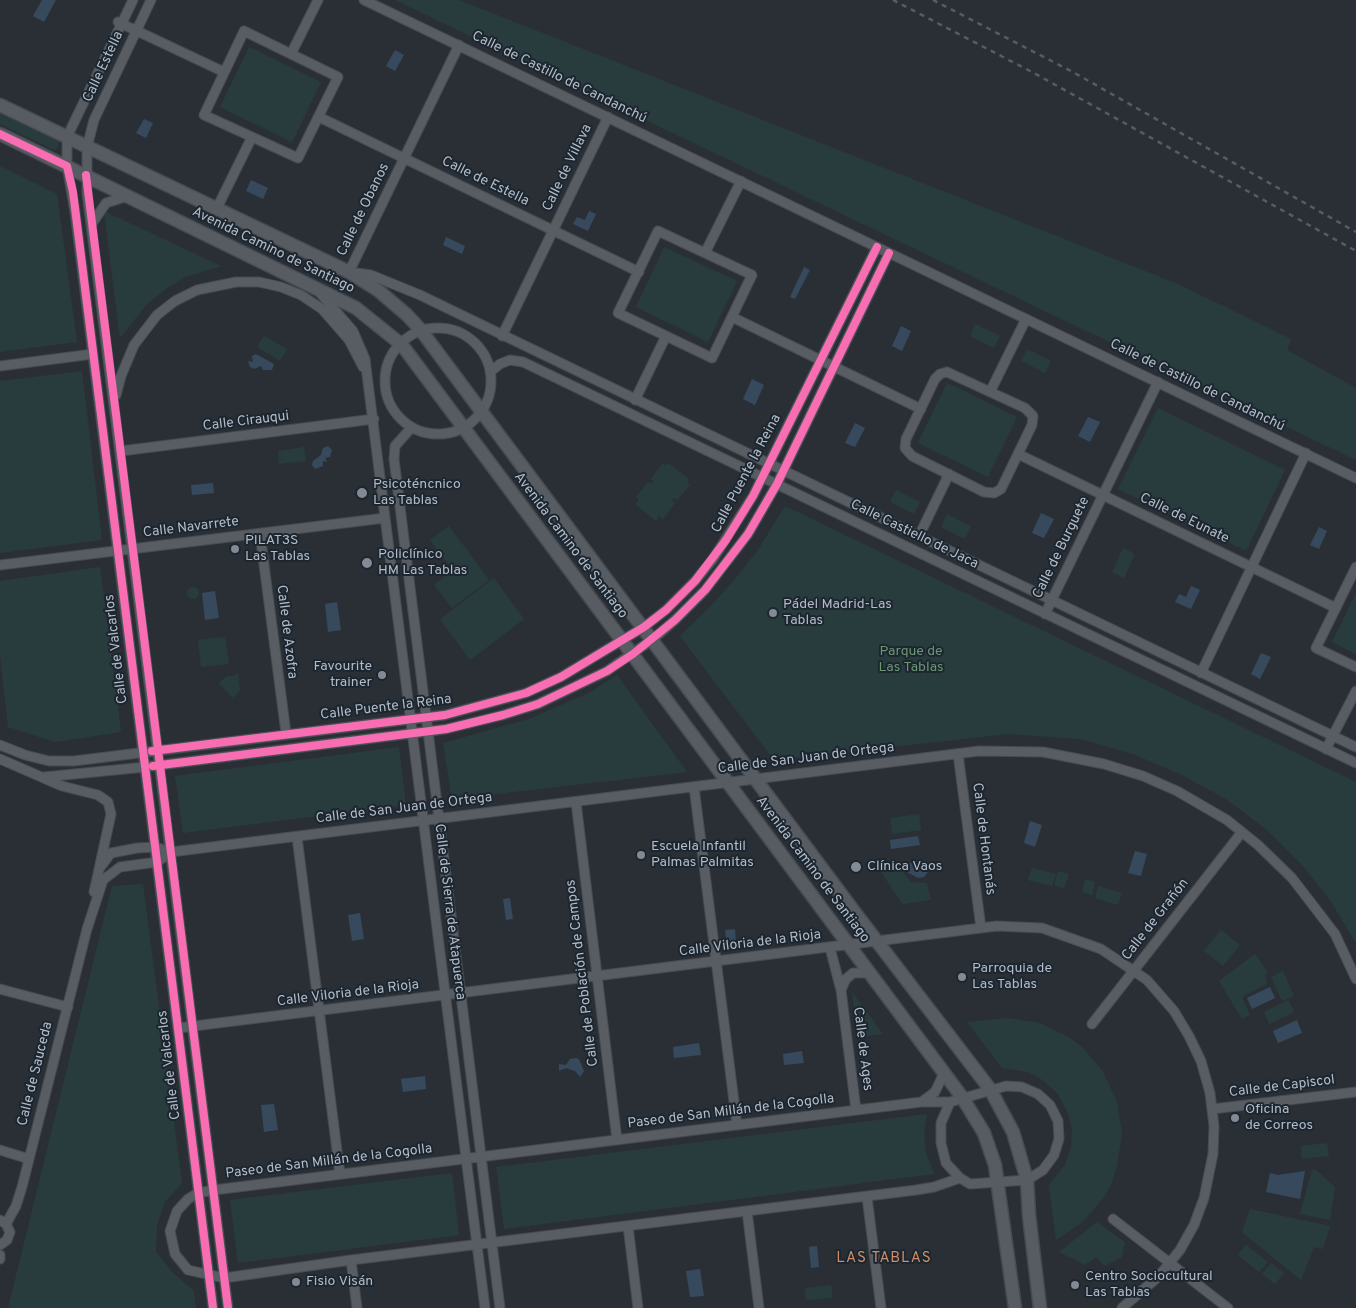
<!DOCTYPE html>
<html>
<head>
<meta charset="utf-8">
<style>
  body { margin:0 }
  canvas { display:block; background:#292f35 }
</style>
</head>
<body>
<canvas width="1356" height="1308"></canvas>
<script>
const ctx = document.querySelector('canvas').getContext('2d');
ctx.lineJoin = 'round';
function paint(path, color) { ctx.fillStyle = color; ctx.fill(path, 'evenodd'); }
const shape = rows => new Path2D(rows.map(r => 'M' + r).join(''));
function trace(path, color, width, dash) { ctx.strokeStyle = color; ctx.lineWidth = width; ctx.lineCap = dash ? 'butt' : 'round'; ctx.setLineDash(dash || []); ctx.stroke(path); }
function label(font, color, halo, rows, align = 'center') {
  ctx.font = font + ' Overpass,sans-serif'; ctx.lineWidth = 4; ctx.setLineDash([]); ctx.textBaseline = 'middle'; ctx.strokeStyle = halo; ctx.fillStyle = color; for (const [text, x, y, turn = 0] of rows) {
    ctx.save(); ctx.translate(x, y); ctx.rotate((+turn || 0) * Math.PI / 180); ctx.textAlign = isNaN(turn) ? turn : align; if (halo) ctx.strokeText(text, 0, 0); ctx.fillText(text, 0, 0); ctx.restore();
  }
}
paint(shape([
  [395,0,459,0,1178,284,1291,339,1287,350,1356,388,1356,460],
  [249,47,321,82,292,142,220,107],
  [0,112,59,140,58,148,54,150,0,124],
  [0,166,57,194,77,342,0,352],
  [104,211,221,266,185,277,167,288,147,304,120,338],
  [664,247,737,281,708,342,636,307],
  [975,324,1000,336,994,348,970,336],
  [264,336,287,349,280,361,257,347],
  [1027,349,1051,361,1045,373,1021,361],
  [82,371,102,540,0,553,0,381],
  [947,383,1017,417,988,477,918,443],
  [1158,408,1285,470,1246,551,1118,489],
  [304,447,306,461,279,464,278,451],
  [663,463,666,465,668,463,689,479,687,482,690,485,677,500,674,498,672,500,675,503,663,519,659,516,656,521,635,504,639,500,636,497,648,482,652,484,654,481,651,479],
  [896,490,920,502,914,514,890,502],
  [785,506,1356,782,1356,943,1330,900,1303,866,1266,829,1226,799,1182,775,1133,754,1080,739,1008,734,774,760,680,636,711,606,735,579,758,550],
  [947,514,971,526,965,539,941,527],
  [449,526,489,580,452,608,434,585,453,570,430,540],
  [1123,548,1135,554,1124,578,1112,572],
  [100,567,121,732,55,742,8,727,0,655,0,581],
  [494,578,524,619,470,660,440,619],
  '187 593a6 6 0 1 1 12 0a6 6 0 1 1-12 0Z',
  [1356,593,1356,654,1332,642],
  [225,637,229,664,201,667,198,640],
  [238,673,240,690,233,698,219,683,227,676,234,676],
  [617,675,687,772,452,799,443,743,529,719,589,693],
  [399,747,406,805,183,833,175,776],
  [919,814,921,830,892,834,890,818],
  [895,860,910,882,927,883,931,900,903,904,880,871],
  [1032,868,1056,874,1052,886,1028,880],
  [1058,871,1069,874,1064,888,1054,885],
  [1085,879,1095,882,1092,895,1082,892],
  [143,884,182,1183,165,1202,157,1225,156,1252,173,1273,194,1291,196,1308,8,1308,112,886],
  [1098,886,1122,893,1118,905,1095,898],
  [1221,930,1240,945,1223,966,1204,951],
  [1255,954,1268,973,1265,975,1267,984,1242,997,1250,1015,1242,1019,1219,981],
  [1283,971,1294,996,1282,1001,1271,977],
  [852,992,883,1034,858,1037],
  [1288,1000,1294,1012,1269,1024,1264,1012],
  [1008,1018,1039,1023,1069,1037,1083,1048,1103,1072,1117,1102,1122,1133,1117,1166,1112,1182,1104,1197,1084,1221,1056,1240,1049,1185,1065,1165,1071,1148,1072,1130,1068,1113,1058,1094,1044,1081,1028,1072,1002,1068,967,1022],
  [927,1114,924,1134,926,1154,934,1174,504,1229,496,1167],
  [1327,1143,1329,1156,1302,1159,1301,1146],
  [1315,1169,1335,1187,1330,1220,1300,1214,1312,1170],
  [452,1173,459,1235,238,1263,230,1200],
  [1250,1209,1330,1226,1323,1249,1314,1247,1301,1280,1242,1232],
  [1097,1222,1125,1242,1122,1257,1104,1266,1096,1257,1085,1265,1059,1252],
  [1246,1245,1268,1262,1259,1272,1238,1255],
  [1271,1263,1284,1273,1275,1284,1262,1274],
  [831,1285,833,1298,806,1300,805,1288]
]), '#293c3d');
paint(shape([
  [42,0,56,0,44,22,33,16],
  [395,50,404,55,395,71,386,66],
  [144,119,153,123,146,138,136,133],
  [251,180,268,188,263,199,246,191],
  [589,211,596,214,588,231,573,224,577,217,585,220],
  [446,237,465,246,462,254,443,245],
  [804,267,810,270,795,299,790,297],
  [901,326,911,331,902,351,892,346],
  [256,354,274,364,272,370,263,370,261,366,254,369,250,367,248,361,253,362,252,356],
  [752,379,764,385,755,405,743,399],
  [1088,417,1100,422,1090,442,1078,436],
  [855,423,865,428,855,447,845,443],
  [328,446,332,450,330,457,325,458,327,462,323,461,323,466,315,469,312,465,313,461,321,455,323,448],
  [213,483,214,493,192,495,191,485],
  [1041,513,1054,519,1044,538,1032,533],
  [1319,527,1327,531,1319,549,1310,545],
  [1191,586,1200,590,1191,609,1175,602,1179,594,1186,597],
  [215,591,219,618,205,620,202,593],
  [337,602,341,630,328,632,325,604],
  [1261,653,1271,657,1260,679,1251,674],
  [1030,821,1042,825,1035,847,1024,843],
  [918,836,920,845,891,849,890,840],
  [1135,851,1147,854,1141,876,1128,873],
  [914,862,921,862,926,865,928,872,924,877,918,878,905,871,906,864],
  [510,898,513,919,506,920,503,899],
  [360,913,364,939,352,941,348,915],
  [735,929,736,945,727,946,725,930],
  [1270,987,1275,998,1252,1009,1247,998],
  [1297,1020,1302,1033,1278,1043,1273,1031],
  [699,1043,701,1055,674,1058,673,1047],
  [802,1051,804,1063,784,1065,783,1054],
  [576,1058,579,1059,584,1071,580,1077,575,1071,566,1068,559,1071,559,1064,566,1065,570,1059],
  [425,1076,426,1089,403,1092,401,1079],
  [274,1104,278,1130,264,1132,261,1105],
  [1305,1171,1300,1199,1266,1192,1270,1173,1278,1175],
  [817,1246,819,1267,811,1268,809,1247],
  [700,1269,704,1296,690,1297,686,1271]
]), '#37495d');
const street = shape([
  [133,0,67,137,67,166,75,212,213,1308],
  [151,0,94,120,87,147,87,193,228,1308],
  [364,0,1356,478],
  [118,22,224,72],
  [244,31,338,77,298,158,204,115,244,31],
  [459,45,349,272,371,275,420,295,1356,747],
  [291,54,318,0],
  [319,117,639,272],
  [216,210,252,137],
  [91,225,106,203,128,196],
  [658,231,752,275,712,358,618,313,658,231],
  [705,253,741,181],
  [321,294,353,331,365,359,485,1308],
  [732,317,921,409],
  '385 381a53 53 0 1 1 106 0a53 53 0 1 1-106 0Z',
  [502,336,608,117],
  [0,366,93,354],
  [490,372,500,364,510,360,523,362,1356,763],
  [947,372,1025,408,1033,416,1032,425,1001,489,994,493,984,492,912,456,905,448,906,439,935,379,940,374,947,372],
  [990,392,1026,319],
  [116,395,121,376,134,345,157,315,175,301,197,290,236,282,259,282,281,287,301,295,322,309,349,340,363,367],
  [635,400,666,336],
  [412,427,395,446,394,459,500,1308],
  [121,451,374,419],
  [1018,454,1336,608],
  [260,534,286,733],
  [919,536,949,474],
  [0,565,385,518],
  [1356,567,1316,648,1356,667],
  [1045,614,1158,382],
  [1201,673,1306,453],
  [0,745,25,755,49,761,74,761,445,715,526,693,561,677,644,627,666,610,695,581,713,559,753,496,877,247],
  [1326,749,1356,691],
  [958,754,981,928],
  [0,759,62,786,98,795,108,802,111,814,94,892],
  [44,777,145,767,446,729,503,715,538,704,607,671,653,639,675,620,705,590,748,534,777,484,889,253],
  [694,787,737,1125],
  [576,802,617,1140],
  [297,837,340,1174],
  [99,869,111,853,137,848,155,847,171,852,979,751,1043,752,1104,764,1143,776,1177,791,1227,820,1258,845,1292,878,1335,934,1356,979],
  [830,948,841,990,856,1110],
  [0,989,68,1007],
  [841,990,846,979,853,973,870,973],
  [1092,1024,1242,832],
  [178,1028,997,926,1042,928,1101,949,1147,980,1174,1011,1189,1036,1201,1061,1210,1093,1214,1126,1213,1154,1204,1198,1194,1225,1180,1250,1159,1276,1122,1308],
  [923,1101,935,1092,944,1073],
  [950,1102,941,1123,941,1143,946,1163,960,1178,970,1184,1027,1180,1043,1170,1054,1155,1059,1139,1058,1121,1050,1105,1038,1094,1022,1087,1006,1086,950,1102,921,1102,214,1190,198,1193,188,1199,177,1211,170,1231,175,1254,188,1270,224,1278,351,1260,916,1190,934,1187,960,1178],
  [1212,1109,1356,1092],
  [0,1150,29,1159],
  [867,1197,881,1308],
  [747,1211,759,1308],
  [1113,1219,1228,1308],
  [0,1220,6,1224,10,1232,7,1240,0,1245],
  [6,1224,16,1206,22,1187,87,929,103,880,120,867,157,862,171,852],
  [628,1226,638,1308],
  [0,1255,0,1259],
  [351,1260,357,1308]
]);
const secondary = shape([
  [0,105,349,272,379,291,407,315,420,329,856,914,990,1089,1013,1132,1027,1180,1029,1215,1040,1308],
  [0,134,356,308,402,345,962,1097,984,1133,995,1165,1015,1308]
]);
trace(street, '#474b50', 11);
trace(secondary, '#474b50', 15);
trace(street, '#585d63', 9);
trace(secondary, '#575c62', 12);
trace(shape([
  [893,0,1032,72,1356,251],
  [933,0,1071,71,1356,232]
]), '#575c61', 2.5, [5, 5]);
trace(shape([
  [0,134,67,166,73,192,213,1308],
  [86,175,228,1308],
  [152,751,445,715,526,693,561,677,644,627,666,610,695,581,726,540,753,496,877,247],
  [153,766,446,729,503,715,538,704,607,671,633,654,675,620,705,590,748,534,777,484,889,253]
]), '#f96db3', 8);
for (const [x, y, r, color] of [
  [362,493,6,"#838a93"],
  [235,549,5,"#838a93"],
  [367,563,6,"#838a93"],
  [773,613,5,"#838a93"],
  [382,675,5,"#838a93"],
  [641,855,5,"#838a93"],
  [856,867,6,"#838a93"],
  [962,977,5,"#838a93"],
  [1235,1118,5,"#838a93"],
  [296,1282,5,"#838a93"],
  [1075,1285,5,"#838a93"]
]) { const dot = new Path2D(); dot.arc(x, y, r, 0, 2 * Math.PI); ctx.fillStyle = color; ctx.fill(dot); trace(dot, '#1c2630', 2); }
label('14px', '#b3bbc6', '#1c2630', [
  ["Calle Estella",104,67,-65],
  ["Calle de Castillo de Candanchú",559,78,26],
  ["Calle de Villava",568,168,-64],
  ["Calle de Estella",485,182,26],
  ["Calle de Obanos",364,210,-64],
  ["Avenida Camino de Santiago",273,251,26],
  ["Calle de Castillo de Candanchú",1197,386,26],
  ["Calle Cirauqui",246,422,-7],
  ["Calle Puente la Reina",747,474,-62],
  ["Calle de Eunate",1184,519,26],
  ["Calle Navarrete",191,528,-7],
  ["Calle Castiello de Jaca",914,535,26],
  ["Avenida Camino de Santiago",570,546,53],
  ["Calle de Burguete",1062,548,-64],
  ["Calle de Azofra",286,632,83],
  ["Calle de Valcarlos",117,649,-97],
  ["Calle Puente la Reina",386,708,-7],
  ["Calle de San Juan de Ortega",806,759,-7],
  ["Calle de San Juan de Ortega",404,809,-7],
  ["Calle de Hontanás",983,839,83],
  ["Avenida Camino de Santiago",812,870,53],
  ["Calle de Sierra de Atapuerca",449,912,83],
  ["Calle de Grañón",1156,920,-52],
  ["Calle Viloria de la Rioja",750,944,-7],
  ["Calle de Población de Campos",583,973,-97],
  ["Calle Viloria de la Rioja",348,994,-7],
  ["Calle de Ages",862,1049,83],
  ["Calle de Valcarlos",170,1065,-97],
  ["Calle de Sauceda",36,1074,-76],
  ["Calle de Capiscol",1282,1087,-7],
  ["Paseo de San Millán de la Cogolla",731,1112,-7],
  ["Paseo de San Millán de la Cogolla",329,1162,-7]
]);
label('14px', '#b3bbc6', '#1c2630', [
  ["Psicoténcnico",373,485],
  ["Las Tablas",373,501],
  ["PILAT3S",245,541],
  ["Las Tablas",245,557],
  ["Policlínico",378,555],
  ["HM Las Tablas",378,571],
  ["Pádel Madrid-Las",783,605],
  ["Tablas",783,621],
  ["Favourite",372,667,"right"],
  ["trainer",372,683,"right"],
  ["Escuela Infantil",651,847],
  ["Palmas Palmitas",651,863],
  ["Clínica Vaos",867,867],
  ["Parroquia de",972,969],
  ["Las Tablas",972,985],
  ["Oficina",1245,1110],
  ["de Correos",1245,1126],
  ["Centro Sociocultural",1085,1277],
  ["Las Tablas",1085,1293],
  ["Fisio Visán",306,1282]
], 'left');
label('14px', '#6b9672', '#1c2630', [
  ["Parque de",911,652],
  ["Las Tablas",911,668]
]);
ctx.letterSpacing = '1px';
label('15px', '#cf8d65', '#1c2630', [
  ["LAS TABLAS",884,1259]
]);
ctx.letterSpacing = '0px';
</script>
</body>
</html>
